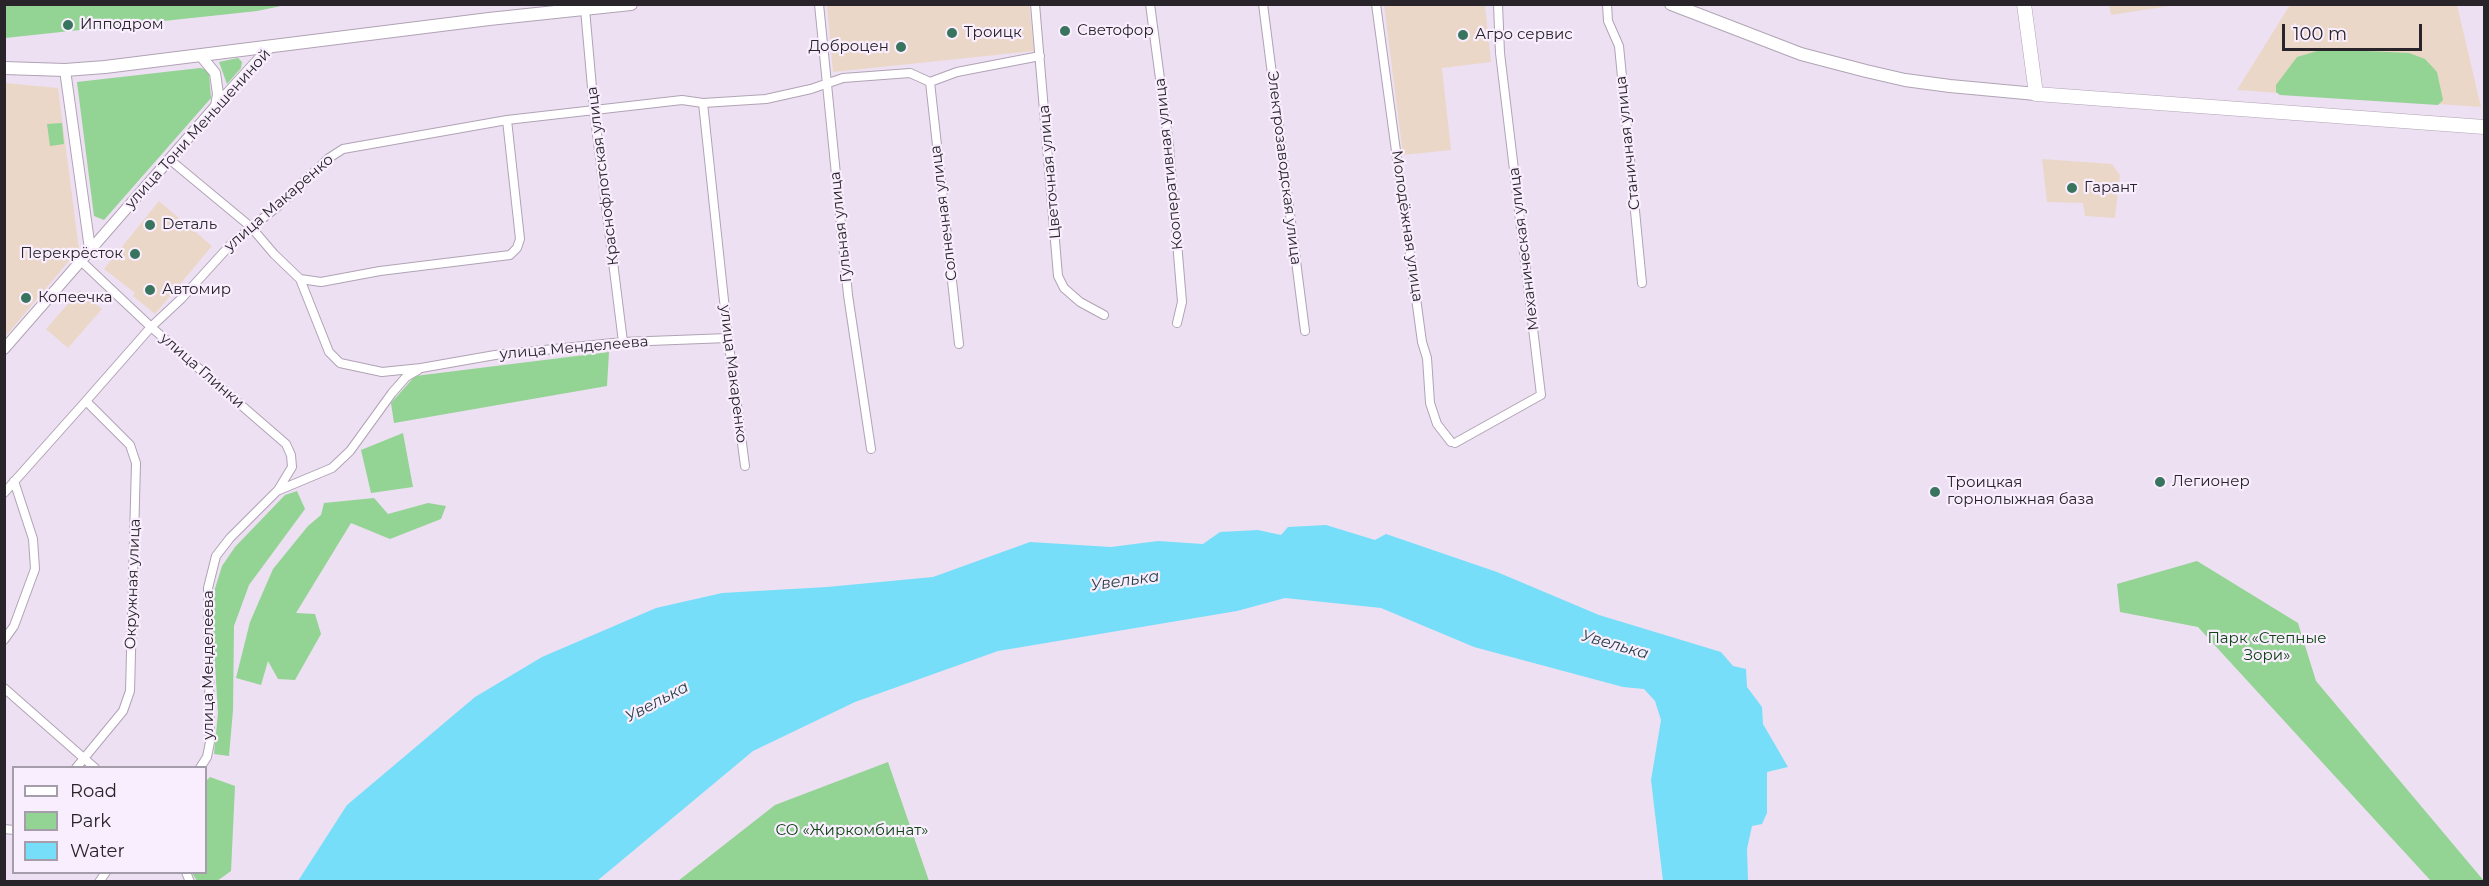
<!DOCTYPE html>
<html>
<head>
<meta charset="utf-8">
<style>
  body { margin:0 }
  #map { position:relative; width:2489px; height:886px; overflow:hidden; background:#ede0f2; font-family:Montserrat,sans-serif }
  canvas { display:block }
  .frame { position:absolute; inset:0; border:6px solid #28242a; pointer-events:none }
  .legend { position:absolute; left:12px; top:766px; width:195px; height:108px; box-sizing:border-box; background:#f9eefd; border:2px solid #a59da9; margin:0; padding:8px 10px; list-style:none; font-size:18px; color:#28242a }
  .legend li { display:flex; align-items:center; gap:12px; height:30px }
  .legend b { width:30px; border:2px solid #a59da9 }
  .scale { position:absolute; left:2282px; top:24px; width:140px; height:27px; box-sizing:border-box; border:3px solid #28242a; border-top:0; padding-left:8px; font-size:18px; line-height:21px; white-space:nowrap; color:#28242a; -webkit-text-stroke:4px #f9eefd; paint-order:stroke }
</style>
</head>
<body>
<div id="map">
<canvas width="2489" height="886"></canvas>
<div class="frame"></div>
<ul class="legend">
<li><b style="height:8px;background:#fff"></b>Road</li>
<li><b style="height:16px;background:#93d393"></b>Park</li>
<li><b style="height:16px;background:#76def9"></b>Water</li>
</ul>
<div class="scale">100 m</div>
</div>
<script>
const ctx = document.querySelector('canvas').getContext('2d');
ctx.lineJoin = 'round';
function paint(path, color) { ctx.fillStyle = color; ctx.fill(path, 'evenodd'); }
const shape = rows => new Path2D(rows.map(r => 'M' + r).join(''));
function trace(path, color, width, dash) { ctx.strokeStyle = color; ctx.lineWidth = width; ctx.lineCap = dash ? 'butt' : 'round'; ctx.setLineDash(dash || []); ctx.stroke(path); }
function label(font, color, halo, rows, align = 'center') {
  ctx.font = font + ' Montserrat,sans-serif'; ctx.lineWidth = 4.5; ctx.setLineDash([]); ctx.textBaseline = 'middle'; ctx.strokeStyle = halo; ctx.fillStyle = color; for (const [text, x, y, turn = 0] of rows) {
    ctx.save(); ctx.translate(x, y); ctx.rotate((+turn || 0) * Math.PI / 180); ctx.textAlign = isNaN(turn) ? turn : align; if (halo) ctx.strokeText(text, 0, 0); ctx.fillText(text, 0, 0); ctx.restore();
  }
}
paint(shape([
  [827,5,1029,5,1034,51,833,72],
  [1384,5,1485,5,1491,62,1442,68,1451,150,1403,155],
  [2109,5,2109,4,2176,5,2111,15],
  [2290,5,2457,5,2481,107,2237,90],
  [5,83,58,88,79,249,5,337],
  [2042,159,2112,164,2120,175,2115,218,2085,216,2083,203,2047,202],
  [159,201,212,246,155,314,133,296,135,293,104,269],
  [80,290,102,309,68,348,46,329]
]), '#ebd7c8');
paint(shape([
  [4,5,5,4,286,5,257,11,5,38],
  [2324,49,2409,53,2425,59,2437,72,2443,100,2438,105,2280,95,2276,92,2276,85,2297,57],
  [238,58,242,62,241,68,227,84,219,62],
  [200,68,205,69,209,74,211,98,104,220,94,216,77,82],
  [62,123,64,144,50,146,47,124],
  [609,352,607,386,394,423,391,403,415,376],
  [403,433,413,487,371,493,361,450],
  [297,491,305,509,249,585,234,626,233,710,229,756,214,754,218,713,212,616,213,595,222,566,235,547,285,495],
  [374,498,388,514,428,503,446,506,441,519,390,539,351,523,296,613,315,614,321,634,295,680,278,679,268,661,261,685,236,678,250,622,273,569,308,526,321,515,324,503],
  [2197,561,2298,623,2316,681,2484,881,2431,881,2198,627,2120,612,2117,584],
  [888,762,929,881,678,881,775,805],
  [210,777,235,786,231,871,217,881,197,881,192,873,206,872,206,781]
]), '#93d393');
paint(shape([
  [1326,525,1375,540,1386,534,1497,572,1599,615,1721,652,1733,666,1746,669,1747,687,1762,707,1763,724,1788,767,1767,772,1767,813,1762,824,1752,826,1747,849,1748,881,1663,881,1651,780,1661,720,1655,701,1644,689,1623,687,1474,647,1381,608,1285,598,1237,611,998,651,855,702,753,751,597,881,298,881,347,805,475,697,542,657,656,608,722,593,827,587,933,577,1030,542,1111,547,1158,541,1203,544,1220,532,1258,530,1281,535,1288,527]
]), '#76def9');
const minor = shape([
  [819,4,848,295,871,449],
  [1035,4,1058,276,1064,288,1080,302,1104,315],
  [1150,4,1169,146,1182,302,1177,323],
  [1263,4,1305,331],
  [1376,4,1422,342,1427,358,1430,403,1437,424,1451,442],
  [1607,4,1608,21,1619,46,1642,283],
  [585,9,594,110,623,342],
  [930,82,959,344],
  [703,103,728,338,745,466],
  [169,159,251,227,274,254,300,279,329,352,340,363,382,372,421,368,495,355,623,342,728,338],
  [80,260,151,327,286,444,291,455,292,467,278,490],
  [300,279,321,282,380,271,510,255,517,248,520,239,507,120],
  [86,401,151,327,182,298,232,243,277,207,329,158,343,149,507,120,682,100,703,103,766,99,811,89,843,78,910,73,930,82,957,72,1040,56],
  [1455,443,1541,395,1500,53,1498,4],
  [4,493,86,401,130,445,136,463,130,691,123,711,76,768],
  [4,640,14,626,35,569,33,539,14,481],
  [4,688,95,768],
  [200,768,207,757,210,742,208,588,216,556,230,538,277,491,332,468,350,451,392,393,406,377,418,370],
  [4,829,14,830],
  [186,872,190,882],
  [99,882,106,872]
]);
const tertiary = shape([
  [200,55,215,73,218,94,216,106],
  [65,70,90,249],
  [4,349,215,107,271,46]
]);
const secondary = shape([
  [1671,4,1801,54,1866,71,1905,80,1950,86,2036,94],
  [4,68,65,70,105,67,489,19,631,4]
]);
const trunk = shape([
  [2024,4,2036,94,2484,127]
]);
trace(minor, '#b0a3b5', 10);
trace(tertiary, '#b0a3b5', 12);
trace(secondary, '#b0a3b5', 14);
trace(trunk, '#b0a3b5', 15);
trace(minor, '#fff', 8);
trace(tertiary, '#fff', 10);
trace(secondary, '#fff', 12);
trace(trunk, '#fff', 14);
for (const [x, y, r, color] of [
  [68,25,6,"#39745e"],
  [1065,31,6,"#39745e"],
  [952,33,6,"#39745e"],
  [1463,35,6,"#39745e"],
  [901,47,6,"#39745e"],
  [2072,188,6,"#39745e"],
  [150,225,6,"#39745e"],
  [135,254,6,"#39745e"],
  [150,290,6,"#39745e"],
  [26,298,6,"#39745e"],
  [2160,482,6,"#39745e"],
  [1935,492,6,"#39745e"]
]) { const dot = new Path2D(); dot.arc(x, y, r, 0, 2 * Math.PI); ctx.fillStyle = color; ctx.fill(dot); trace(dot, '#f9eefd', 2); }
label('15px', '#28242a', '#f9eefd', [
  ["Ипподром",80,25],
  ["Светофор",1077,31],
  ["Троицк",964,33],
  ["Агро сервис",1475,35],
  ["Доброцен",889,47,"right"],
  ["Гарант",2084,188],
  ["Dеталь",162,225],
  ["Перекрёсток",123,254,"right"],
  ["Автомир",162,290],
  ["Копеечка",38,298],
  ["Легионер",2172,482],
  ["Троицкая",1947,483],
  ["горнолыжная база",1947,500]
], 'left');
label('15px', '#28242a', '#f9eefd', [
  ["улица Тони Меньшениной",198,129,-48],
  ["Станичная улица",1628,143,-96],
  ["Кооперативная улица",1169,164,-96],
  ["Электрозаводская улица",1284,168,83],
  ["Цветочная улица",1050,172,-95],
  ["Краснофлотская улица",603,176,-97],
  ["улица Макаренко",279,203,-41],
  ["Солнечная улица",944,213,-97],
  ["Молодёжная улица",1407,226,82],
  ["Гульная улица",841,227,-96],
  ["Механическая улица",1524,249,-97],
  ["улица Менделеева",574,348,-5],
  ["улица Глинки",202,371,41],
  ["улица Макаренко",733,374,83],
  ["Окружная улица",133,584,-88],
  ["улица Менделеева",209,665,-90]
]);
label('15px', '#0f4514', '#f9eefd', [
  ["Парк «Степные",2267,639],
  ["Зори»",2267,656],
  ["СО «Жиркомбинат»",852,831]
]);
label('italic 16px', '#263e44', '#f9eefd', [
  ["Увелька",1125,581,-8],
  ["Увелька",1615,645,16],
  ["Увелька",657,702,-28]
]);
</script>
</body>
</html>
